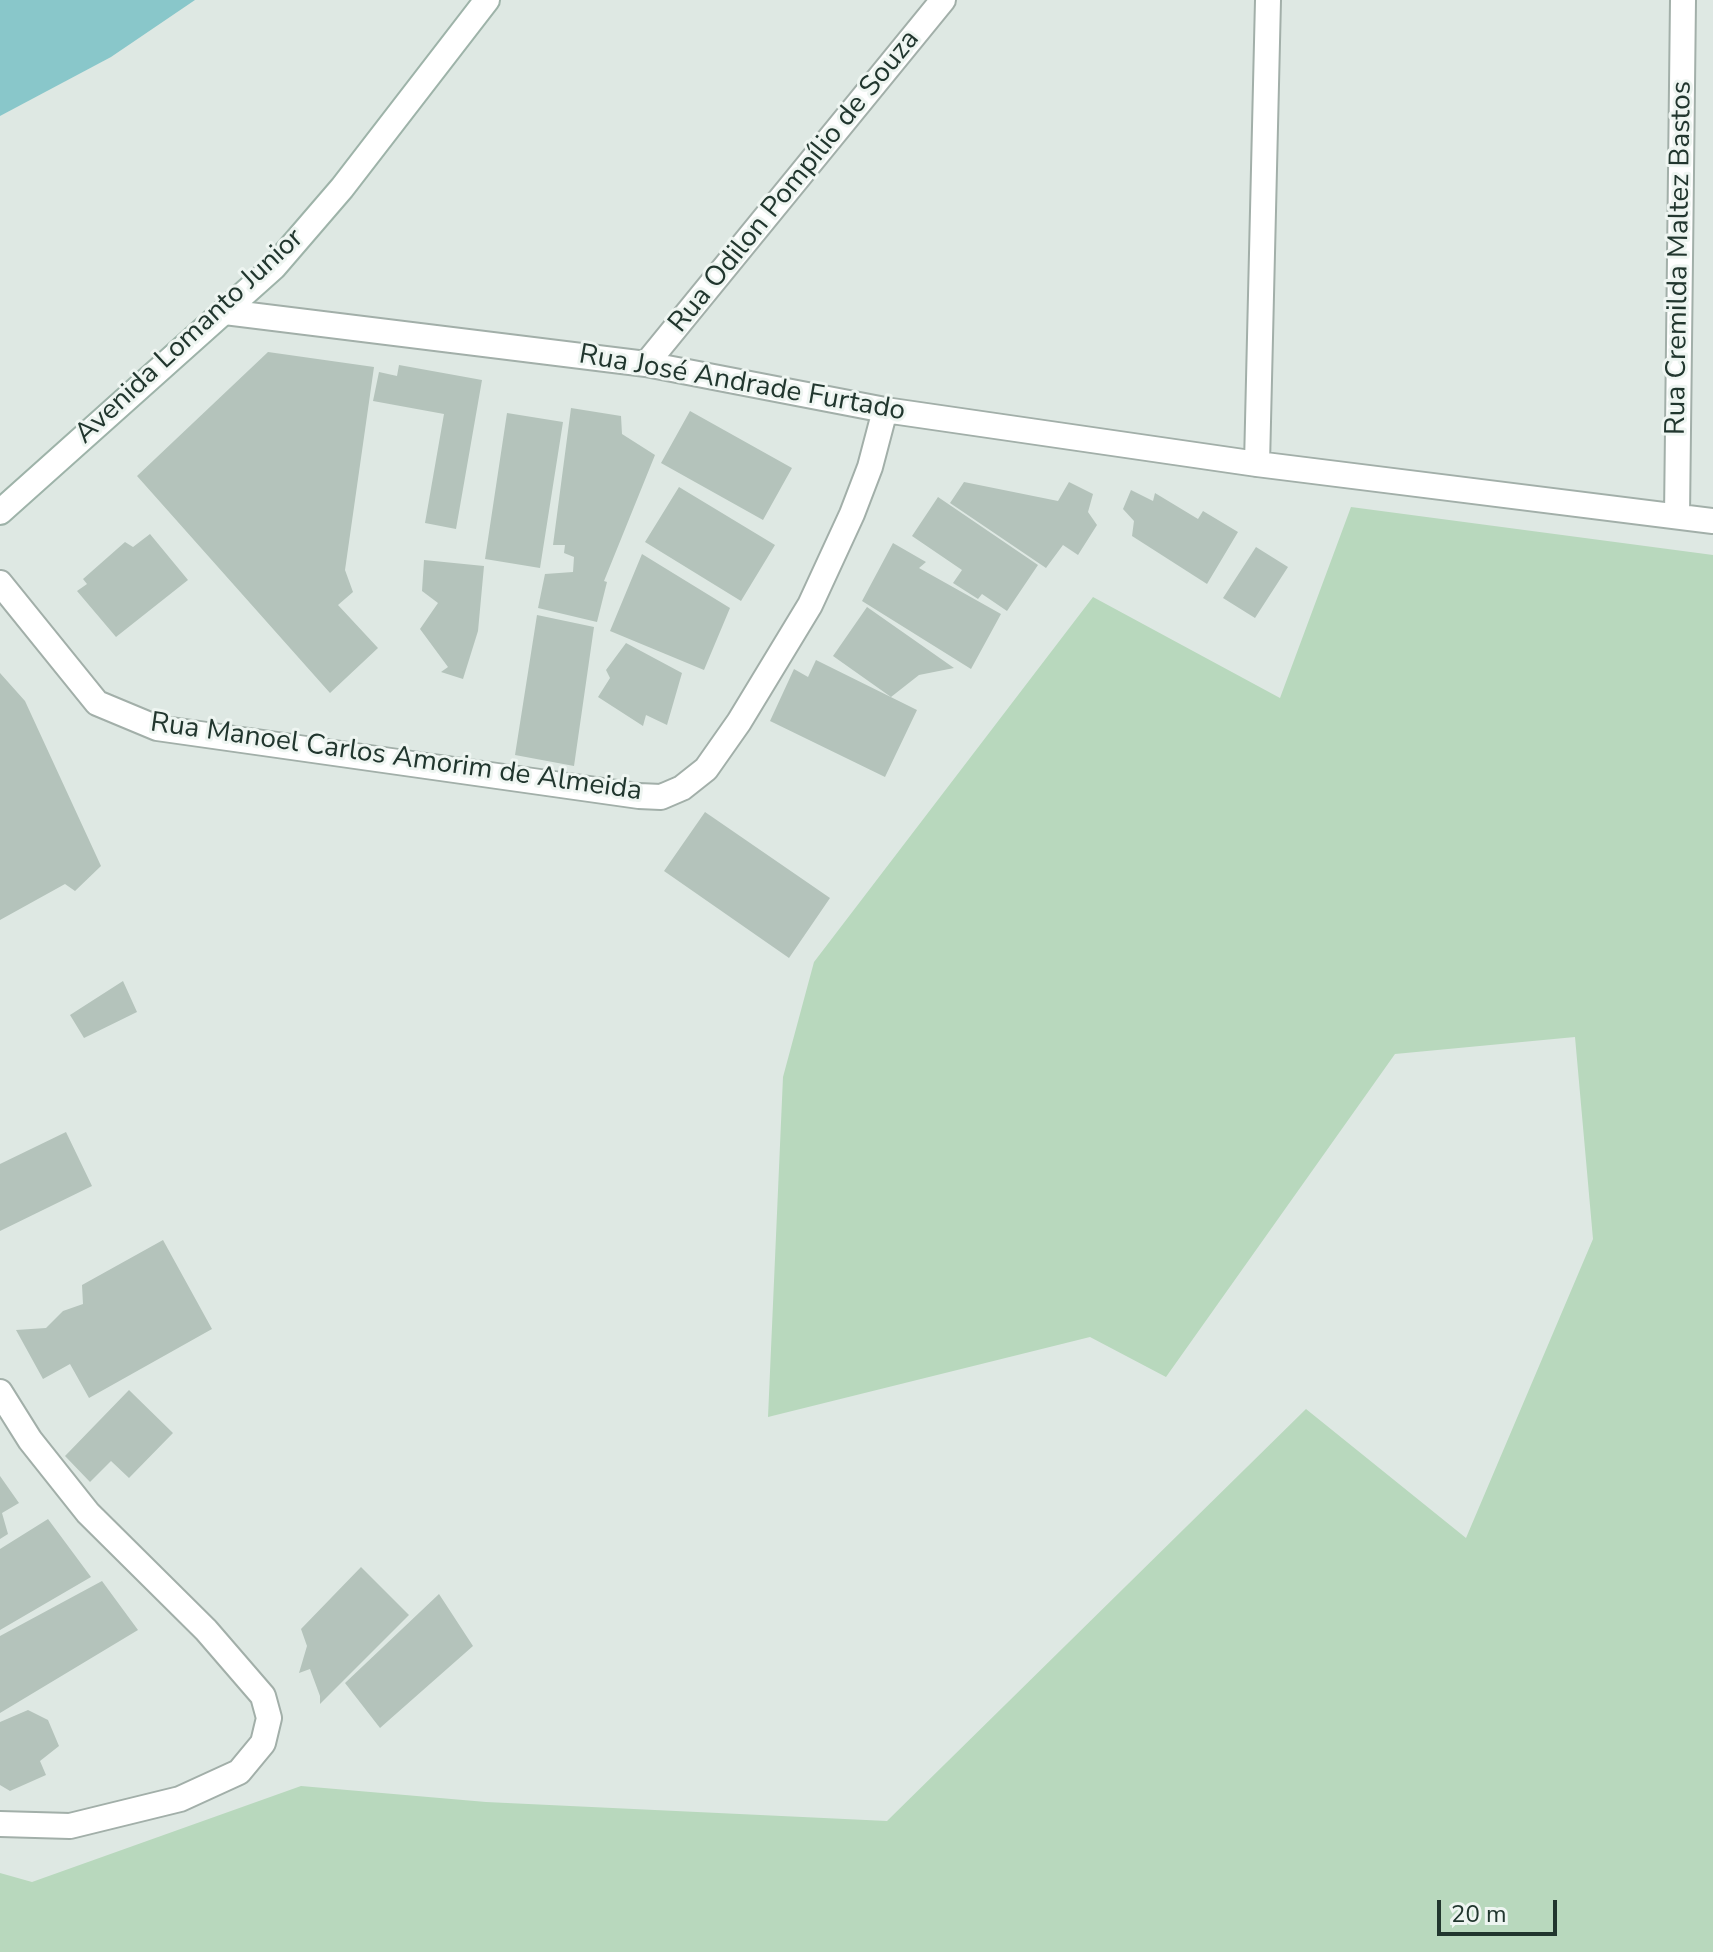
<!DOCTYPE html>
<html>
<head>
<meta charset="utf-8">
<style>
  body { margin:0 }
  #map { position:relative; width:1713px; height:1952px; overflow:hidden; background:#dee8e3; font-family:"Nunito Sans",sans-serif }
  canvas { display:block }
  .scale { position:absolute; left:1437px; top:1900px; width:120px; height:36px; box-sizing:border-box; border:4px solid #21362e; border-top:0; padding-left:10px; font-size:24px; line-height:28px; white-space:nowrap; color:#21362e; -webkit-text-stroke:6px #eef5f1; paint-order:stroke }
</style>
</head>
<body>
<div id="map">
<canvas width="1713" height="1952"></canvas>
<div class="scale">20 m</div>
</div>
<script>
const ctx = document.querySelector('canvas').getContext('2d');
ctx.lineJoin = 'round';
function paint(path, color) { ctx.fillStyle = color; ctx.fill(path, 'evenodd'); }
const shape = rows => new Path2D(rows.map(r => 'M' + r).join(''));
function trace(path, color, width, dash) { ctx.strokeStyle = color; ctx.lineWidth = width; ctx.lineCap = dash ? 'butt' : 'round'; ctx.setLineDash(dash || []); ctx.stroke(path); }
function label(font, color, halo, rows, align = 'center') {
  ctx.font = font + ' "Nunito Sans",sans-serif'; ctx.lineWidth = 6; ctx.setLineDash([]); ctx.textBaseline = 'middle'; ctx.strokeStyle = halo; ctx.fillStyle = color; for (const [text, x, y, turn = 0] of rows) {
    ctx.save(); ctx.translate(x, y); ctx.rotate((+turn || 0) * Math.PI / 180); ctx.textAlign = isNaN(turn) ? turn : align; if (halo) ctx.strokeText(text, 0, 0); ctx.fillText(text, 0, 0); ctx.restore();
  }
}
paint(shape([
  [1351,507,1713,555,1713,1952,0,1952,0,1873,32,1882,301,1786,486,1802,887,1821,1306,1409,1466,1538,1593,1239,1575,1037,1395,1054,1166,1377,1090,1337,768,1417,783,1077,814,962,1093,597,1280,698]
]), '#b8d8bd');
paint(shape([
  [0,0,195,0,111,57,0,116]
]), '#89c7ca');
paint(shape([
  [268,352,374,367,345,570,353,592,338,605,378,648,330,693,137,476],
  [399,365,482,380,456,529,425,523,444,414,373,401,379,372,397,376],
  [571,408,621,416,622,434,655,455,604,581,607,582,597,622,538,608,545,574,573,572,574,557,564,553,565,545,553,545],
  [690,411,792,468,763,520,661,463],
  [507,413,563,422,540,568,485,559],
  [964,482,1058,501,1069,482,1093,494,1088,512,1097,525,1078,555,1063,545,1046,568,950,503],
  [679,487,775,545,741,601,645,542],
  [1131,490,1153,501,1155,493,1198,519,1203,511,1238,532,1207,584,1132,536,1134,521,1123,509],
  [938,497,1038,565,1007,611,982,594,978,599,953,583,962,570,912,536],
  [150,534,188,580,116,637,77,591,87,584,83,579,125,542,133,547],
  [893,543,926,562,919,568,1001,614,971,669,862,601],
  [1256,547,1288,567,1255,618,1223,598],
  [642,554,730,608,704,670,610,631],
  [424,560,484,566,478,631,463,679,441,672,448,667,420,629,438,603,422,591],
  [867,607,954,668,919,675,891,697,833,656],
  [537,615,594,627,574,766,515,755],
  [626,643,682,673,667,725,646,715,643,726,598,697,610,678,606,670],
  [816,660,917,710,885,777,770,721,794,669,808,677],
  [0,673,25,701,101,866,75,891,65,884,0,920],
  [705,812,830,898,789,958,664,871],
  [123,981,137,1012,84,1038,70,1015],
  [66,1132,92,1186,0,1231,0,1164],
  [163,1240,212,1329,89,1398,70,1364,43,1379,16,1330,46,1328,63,1311,83,1304,82,1285],
  [129,1390,173,1433,129,1478,111,1461,90,1482,65,1456],
  [0,1476,19,1503,2,1513,8,1534,0,1539],
  [48,1519,91,1577,0,1630,0,1549],
  [361,1567,409,1615,320,1704,320,1696,310,1669,299,1673,307,1646,301,1629],
  [102,1581,138,1630,0,1713,0,1636],
  [439,1594,473,1646,380,1728,345,1683],
  [28,1710,48,1720,59,1746,40,1761,46,1775,10,1791,0,1785,0,1722]
]), '#b4c3bb');
const street = shape([
  [225,312,646,364,885,410,1257,464,1713,521],
  [646,364,943,0],
  [1257,464,1268,0],
  [1677,516,1683,0],
  [0,583,97,703,157,728,639,796,661,797,682,788,706,769,739,722,810,605,852,514,870,467,885,410],
  [0,1392,30,1440,88,1513,206,1630,263,1696,269,1718,263,1743,239,1772,180,1799,70,1826,0,1824]
]);
const secondary = shape([
  [0,512,274,267,342,188,487,0]
]);
trace(street, '#a2afa9', 28);
trace(secondary, '#9eb3a9', 28);
trace(street, '#fff', 24);
trace(secondary, '#fff', 24);
label('28px', '#21362e', '#eef5f1', [
  ["Rua Odilon Pompílio de Souza",795,182,-51],
  ["Rua Cremilda Maltez Bastos",1680,258,-89],
  ["Avenida Lomanto Junior",190,337,-43],
  ["Rua José Andrade Furtado",742,384,10],
  ["Rua Manoel Carlos Amorim de Almeida",396,758,8]
]);
</script>
</body>
</html>
